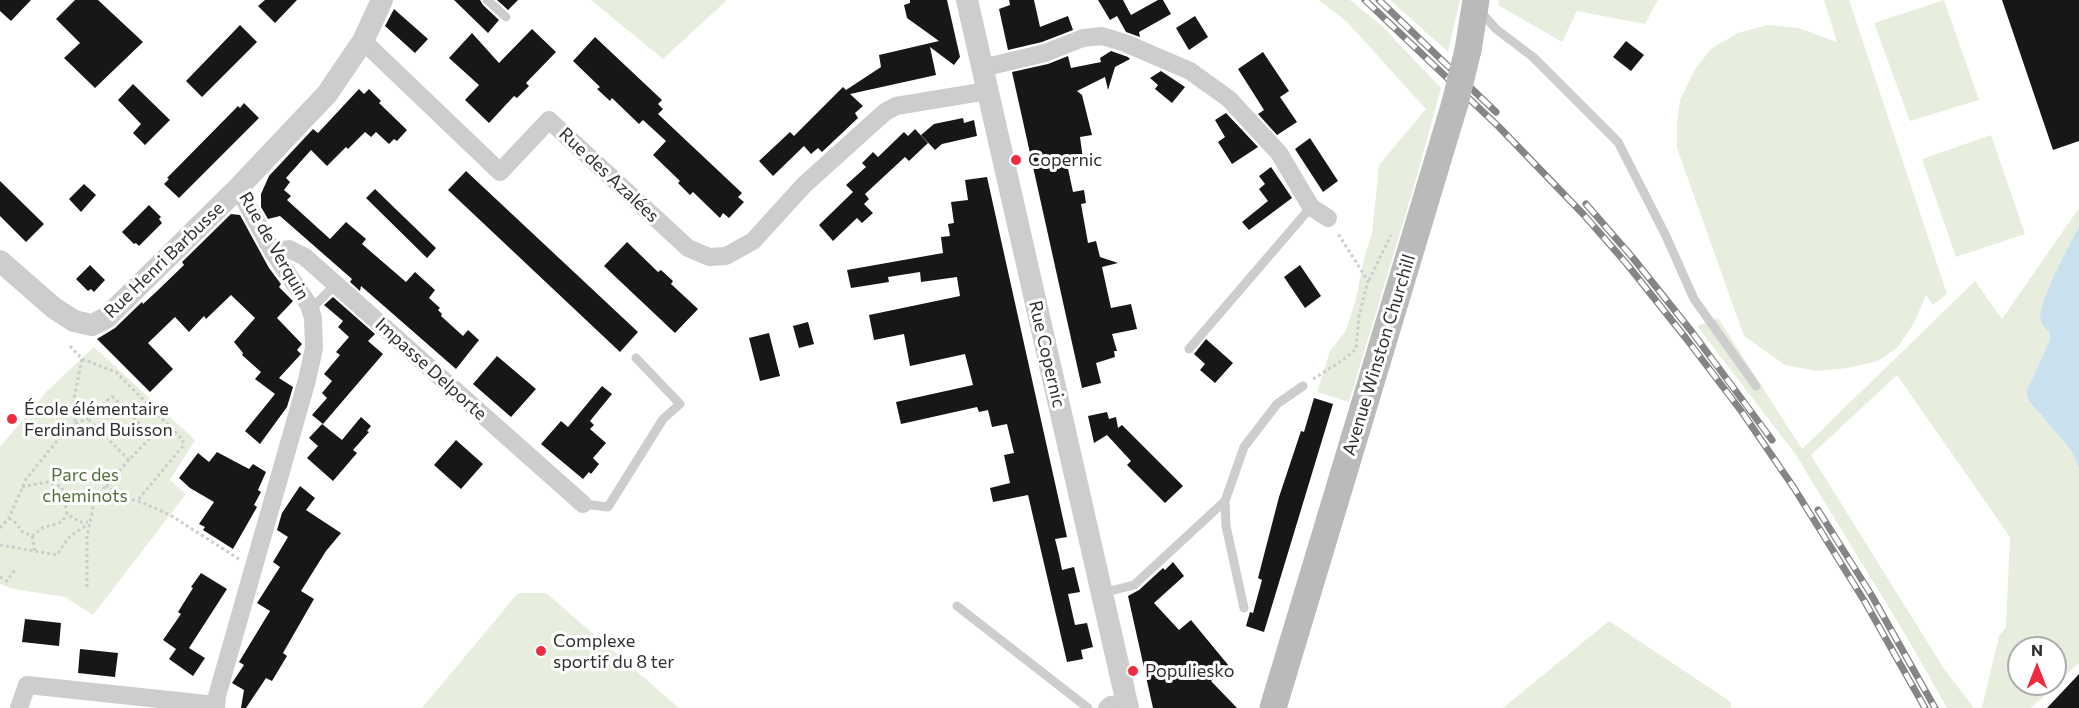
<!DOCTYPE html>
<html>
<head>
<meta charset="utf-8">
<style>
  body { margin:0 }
  #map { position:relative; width:2079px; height:708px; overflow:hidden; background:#fff; font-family:Commissioner,sans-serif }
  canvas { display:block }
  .north { position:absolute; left:2007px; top:636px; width:60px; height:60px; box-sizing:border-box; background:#fff; border:2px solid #acacac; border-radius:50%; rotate:0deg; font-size:16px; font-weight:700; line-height:24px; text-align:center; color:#303030 }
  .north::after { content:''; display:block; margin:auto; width:21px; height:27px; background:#ee2b3f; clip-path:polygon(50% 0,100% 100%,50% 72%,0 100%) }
</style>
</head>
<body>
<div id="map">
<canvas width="2079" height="708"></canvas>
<div class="north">N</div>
</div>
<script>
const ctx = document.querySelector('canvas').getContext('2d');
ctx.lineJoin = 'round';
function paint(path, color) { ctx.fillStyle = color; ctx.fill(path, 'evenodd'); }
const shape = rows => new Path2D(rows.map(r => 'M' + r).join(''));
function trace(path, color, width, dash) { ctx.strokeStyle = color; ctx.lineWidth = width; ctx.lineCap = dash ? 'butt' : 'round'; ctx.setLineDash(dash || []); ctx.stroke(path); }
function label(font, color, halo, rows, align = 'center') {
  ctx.font = font + ' Commissioner,sans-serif'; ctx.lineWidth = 6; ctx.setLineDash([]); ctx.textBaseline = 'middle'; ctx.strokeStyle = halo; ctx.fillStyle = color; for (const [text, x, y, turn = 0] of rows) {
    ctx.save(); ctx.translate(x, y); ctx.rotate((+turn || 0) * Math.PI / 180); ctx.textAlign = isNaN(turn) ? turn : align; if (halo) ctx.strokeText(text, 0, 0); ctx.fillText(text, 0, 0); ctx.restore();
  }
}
paint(shape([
  [591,0,727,0,663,59],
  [1319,0,1350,0,1381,25,1441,88,1411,197,1349,402,1317,392,1330,351,1346,330,1355,302,1366,251,1372,234,1379,165,1426,109,1347,22],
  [1390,0,1460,0,1448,52],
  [1499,0,1658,0,1645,24,1577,11,1562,42,1498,5],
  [1824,0,1849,0,1947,294,1933,305,1926,295,1914,323,1897,348,1878,361,1847,368,1816,371,1785,365,1744,336,1677,148,1677,121,1680,100,1695,69,1712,48,1738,33,1768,25,1799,28,1837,42],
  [1944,0,1979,100,1910,121,1874,23],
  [1991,135,2025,234,1956,257,1922,159],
  [2079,208,2079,226,2053,277,2042,305,2042,325,2050,333,2049,342,2026,392,2029,401,2071,450,2079,468,2079,663,2031,708,1982,708,1999,636,2006,627,2010,537,1897,375,1811,455,1944,669,1974,708,1947,708,1908,639,1796,455,1697,326,1718,318,1802,449,1975,281,2002,319],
  [2019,648,2055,648,2055,684,2019,684],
  [94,347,195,440,170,480,186,494,93,615,65,597,13,589,0,584,0,447,47,391],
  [518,593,546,593,679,708,422,708],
  [1609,621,1731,702,1731,708,1503,708]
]), '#e7eede');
paint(shape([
  [2079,226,2079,468,2071,450,2029,401,2026,392,2049,342,2050,333,2042,325,2040,316,2042,305,2053,277]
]), '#c9e1ee');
paint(shape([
  [0,0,31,0,11,21,0,11],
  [75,0,98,0,143,42,95,88,64,58,80,43,56,19],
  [265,0,297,0,275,23,258,6],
  [454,0,480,0,483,5,499,20,488,33],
  [497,0,518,0,508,10],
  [910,0,947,0,960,57,954,65,930,47,936,75,850,94,863,106,855,113,858,118,822,152,818,148,811,154,804,146,773,176,759,161,790,132,794,136,843,87,846,90,881,67,879,55,939,41,907,18,904,5,910,3],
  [1009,0,1034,0,1040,27,1068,16,1073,30,1042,42,1008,50,999,9,1010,5],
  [1098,0,1123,0,1131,15,1158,0,1163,0,1171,14,1139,32,1140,37,1126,32,1117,16,1110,20],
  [2002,0,2079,0,2079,141,2053,150],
  [394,9,428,39,415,53,385,26],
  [1195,16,1208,37,1189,50,1176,28],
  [240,25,257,42,202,97,186,81],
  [532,29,556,52,526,83,529,86,517,98,514,96,489,123,465,100,479,85,449,58,472,33,499,63],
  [595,37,662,100,658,104,663,109,658,114,742,193,738,197,744,202,729,218,723,213,720,218,693,192,690,195,678,183,680,181,653,155,666,141,643,120,639,124,612,98,610,101,597,89,600,87,573,61],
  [1626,41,1644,55,1631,71,1613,57],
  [1111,51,1128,57,1130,59,1115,67,1108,90,1105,77,1077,91,1082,95,1092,135,1080,137,1083,159,1067,164,1073,192,1084,190,1086,203,1081,204,1088,243,1096,241,1100,257,1118,263,1102,267,1111,308,1131,304,1137,329,1112,334,1117,351,1114,351,1115,357,1096,363,1101,383,1082,388,1012,72,1048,64,1068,56,1071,68,1101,62,1100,58],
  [1263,52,1289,91,1280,97,1297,122,1277,135,1258,114,1264,110,1238,69],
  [1161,71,1185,87,1172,103,1155,89,1158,85,1150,78],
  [133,84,170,120,145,145,133,133,141,124,118,100],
  [359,89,364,94,369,89,381,101,379,103,407,130,397,141,394,139,389,144,376,132,371,137,365,132,348,149,346,147,327,166,311,150,286,178,290,182,284,190,291,196,287,200,330,239,346,222,366,239,362,244,406,282,415,272,435,290,429,298,440,308,438,310,442,314,441,316,463,336,468,330,479,340,456,369,361,286,360,291,350,282,352,279,280,216,268,219,261,207,261,194,269,176,313,129,318,133],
  [244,103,259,118,179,198,164,184,169,179,167,178,238,106,240,108],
  [1226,113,1258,147,1232,164,1218,142,1225,137,1215,120],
  [963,118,964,123,974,120,977,136,942,144,935,150,921,135,934,124],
  [915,129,928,143,909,161,905,157,865,194,869,199,864,204,873,213,862,223,857,218,833,241,819,225,853,192,846,185,866,167,862,163,873,152,878,157,904,132,908,136],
  [1310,138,1338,181,1323,192,1295,149],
  [1271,167,1292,198,1249,230,1242,222,1268,201,1259,189,1265,184,1259,176],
  [466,171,638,332,620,352,448,190],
  [987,177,1067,537,1055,539,1059,555,1062,570,1074,567,1080,592,1068,594,1073,616,1075,625,1087,623,1093,647,1081,650,1083,659,1067,662,1028,495,993,502,990,488,1010,483,1004,455,1014,453,1007,424,992,427,988,410,979,412,977,407,901,424,896,402,973,385,965,354,910,366,904,334,874,340,869,315,960,296,957,277,921,282,920,272,888,277,889,282,851,288,847,270,943,253,941,237,950,236,948,224,954,223,951,202,968,200,965,180],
  [0,181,44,224,26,242,0,216],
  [84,184,96,195,81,212,69,199],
  [375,189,436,248,427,258,366,198],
  [149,205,161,217,159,219,162,223,139,246,136,243,134,244,122,232],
  [231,214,240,215,269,268,281,284,279,287,293,301,277,318,302,344,297,350,301,354,279,378,293,387,287,407,260,444,245,431,275,394,255,379,261,372,242,355,243,353,234,342,255,318,231,295,206,319,204,316,189,332,175,317,148,343,173,369,150,392,97,339,115,328,142,302,143,304,156,292,184,265,182,262],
  [627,242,658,272,661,270,673,281,671,284,698,309,675,333,604,266],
  [90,265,105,280,94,292,91,289,88,291,76,279],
  [1300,265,1321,296,1305,308,1284,277],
  [333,297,375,334,368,341,383,354,323,424,312,415,327,398,322,393,332,381,324,374,340,355,336,352,349,337,338,327,343,321,324,305],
  [808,322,814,344,799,348,793,326],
  [769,333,780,376,760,381,749,338],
  [1206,339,1233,363,1215,383,1200,370,1205,364,1194,354],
  [497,356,536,389,511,417,473,384],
  [602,386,612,394,590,421,594,425,590,429,606,443,593,458,599,464,591,474,589,472,583,479,541,444,561,421,568,427],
  [1314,398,1333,404,1264,632,1246,626,1250,612,1253,613,1262,580,1258,578,1279,497,1301,431,1304,432],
  [1107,412,1109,419,1116,417,1118,428,1122,425,1183,486,1165,503,1127,465,1131,461,1107,435,1094,443,1088,416],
  [361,417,371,426,367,431,369,432,353,450,357,453,333,481,307,458,318,446,309,438,322,424,342,440],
  [456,440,483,464,461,489,434,465],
  [217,452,249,469,253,464,266,472,258,490,261,492,254,505,257,507,233,549,203,530,205,527,199,524,214,502,190,488,179,478,198,453,209,462],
  [300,486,315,498,306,510,341,533,326,551,301,591,314,599,283,653,287,656,272,681,266,678,246,708,241,708,244,690,232,683,244,665,239,662,270,611,257,603,280,567,273,562,288,537,277,530,282,513],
  [1173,562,1184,576,1154,603,1179,630,1191,620,1229,666,1211,681,1237,708,1153,708,1128,596,1139,590,1163,568,1165,570],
  [201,573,227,589,189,648,205,658,193,676,169,659,176,649,163,640,181,614,178,612,193,588,191,587],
  [25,619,61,623,59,646,22,642],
  [80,649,118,653,115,677,78,673],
  [2079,674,2079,708,2047,708]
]), '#171717');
trace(shape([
  [1369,280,1391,235],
  [82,359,116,372,183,440,183,446,137,501],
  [1313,379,1343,360,1356,349,1359,316,1368,281,1337,232],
  [112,396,152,436,129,460,88,419,112,396],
  [75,423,88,419],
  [106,485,126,498,141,502,170,515,239,559],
  [22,487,47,482,62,487,67,514,80,522,88,522],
  [9,518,17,524,21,531,32,536,42,528,62,522,67,514],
  [0,528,9,518,26,479,57,441,75,423,74,399,82,359,70,346],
  [32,536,35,551],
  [0,545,57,555,69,537,88,524],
  [0,577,7,581,16,568],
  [87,587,87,537,95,498,129,460]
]), '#cdcdcd', 3, [3, 3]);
trace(shape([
  [487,0,506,17],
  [1479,10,1496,29,1533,57,1618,142,1666,236,1694,299,1756,386],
  [310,310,335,285],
  [1189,349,1311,207],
  [1225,501,1226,526,1244,608],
  [583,504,608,507,663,419,680,404,636,358],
  [1102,593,1134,585,1225,501,1244,447,1277,404,1303,386],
  [957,606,1088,708]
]), '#cdcdcd', 9);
trace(shape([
  [363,41,500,172,549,120,688,248,709,257,726,256,753,241,804,185,885,112,896,106,987,91],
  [982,68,1045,53,1083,38,1102,36,1125,43,1190,71,1229,99,1279,153,1311,207,1328,218],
  [273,252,289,249,305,257,583,504],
  [19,708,27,685,216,705],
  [216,708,217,696,307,380,314,348,313,318,309,305,273,252,238,188],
  [1107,708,1111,705,1127,703]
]), '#cdcdcd', 18);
trace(shape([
  [967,0,1128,708],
  [0,261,54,308,74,321,92,325,106,318,238,188,327,94,363,41,382,0]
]), '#cdcdcd', 22);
trace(shape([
  [1468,50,1476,0],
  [1273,708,1455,103]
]), '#bababa', 27);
const rail = shape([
  [1365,0,1499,127,1584,215,1626,263,1685,337,1742,412,1794,488,1865,602,1925,708],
  [1379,0,1496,112],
  [1586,204,1633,258,1692,332,1772,440],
  [1818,510,1872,596,1935,708]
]);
trace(rail, '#858585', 7);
trace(rail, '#fff', 4.5, [14]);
trace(shape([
  [1455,103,1468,50]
]), '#bababa', 27);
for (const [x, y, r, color] of [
  [1016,160,6,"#ee2b3f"],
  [12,419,6,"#ee2b3f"],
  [541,651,6,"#ee2b3f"],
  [1133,671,6,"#ee2b3f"]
]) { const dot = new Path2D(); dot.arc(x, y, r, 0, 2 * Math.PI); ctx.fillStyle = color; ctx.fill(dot); trace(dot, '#fff', 2); }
label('18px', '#303030', '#fff', [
  ["Copernic",1028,160],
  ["École élémentaire",24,409],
  ["Ferdinand Buisson",24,430],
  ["Complexe",553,641],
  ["sportif du 8 ter",553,662],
  ["Populiesko",1145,671]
], 'left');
label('18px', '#303030', '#fff', [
  ["Rue des Azalées",609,175,43],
  ["Rue de Verquin",274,246,60],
  ["Rue Henri Barbusse",164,260,-44],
  ["Rue Copernic",1047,354,77],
  ["Avenue Winston Churchill",1379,355,-73],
  ["Impasse Delporte",431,369,42]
]);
label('18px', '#546f3b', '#fff', [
  ["Parc des",85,475],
  ["cheminots",85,496]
]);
</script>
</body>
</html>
